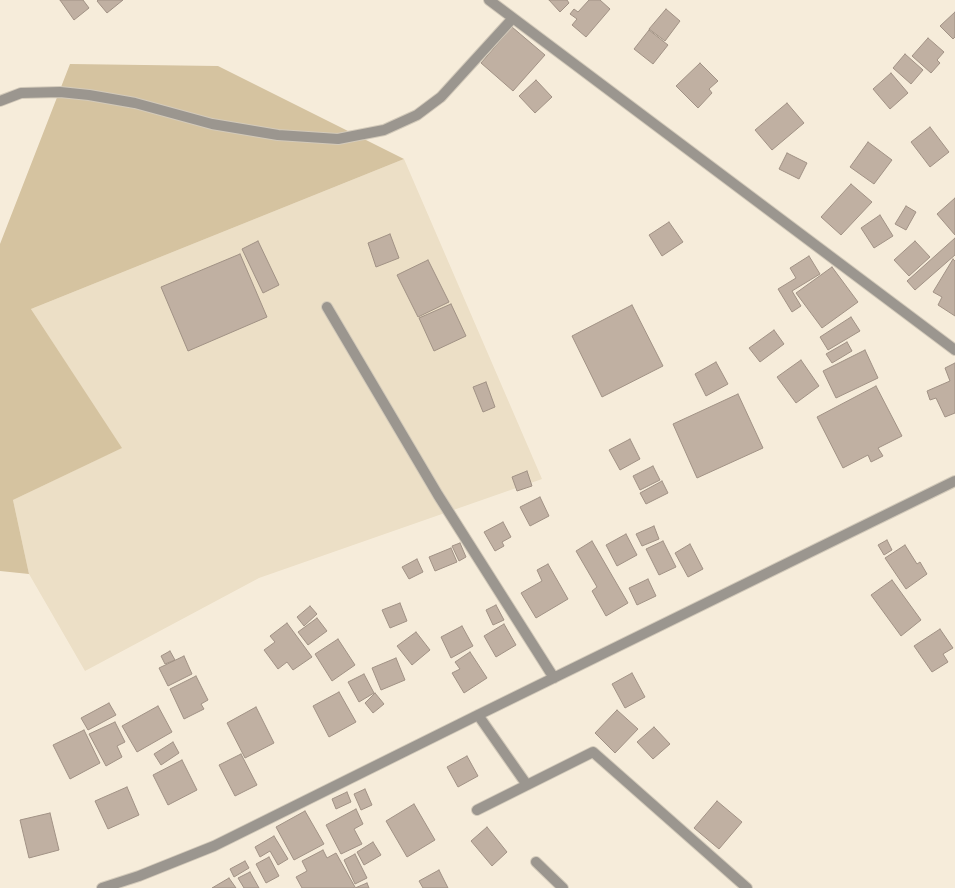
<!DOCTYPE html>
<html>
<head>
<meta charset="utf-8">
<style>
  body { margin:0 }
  canvas { display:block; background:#f6ecda }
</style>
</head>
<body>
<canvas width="955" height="888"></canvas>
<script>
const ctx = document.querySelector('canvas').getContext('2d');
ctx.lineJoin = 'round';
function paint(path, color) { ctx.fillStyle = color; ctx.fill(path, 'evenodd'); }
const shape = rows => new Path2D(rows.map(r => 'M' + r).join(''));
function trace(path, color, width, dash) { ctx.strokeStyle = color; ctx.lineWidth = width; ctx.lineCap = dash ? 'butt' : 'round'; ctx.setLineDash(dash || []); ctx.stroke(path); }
paint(shape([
  [404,159,542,479,259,578,85,671,29,574,13,500,121,448,31,309]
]), '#ecdfc6');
paint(shape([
  [70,64,218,66,404,159,31,309,122,448,13,500,29,574,0,571,0,244]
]), '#d5c3a0');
const building = shape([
  [60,0,83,0,89,8,74,20,60,0],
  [98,0,123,0,107,13,97,1,98,0],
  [549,0,567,0,569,3,560,12,549,0],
  [589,0,600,0,610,9,586,37,572,25,577,19,570,14,574,9,578,12,589,0],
  [666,9,680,21,665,41,649,29,666,9],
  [955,12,955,37,953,39,940,26,955,12],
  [512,27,545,55,513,91,481,63,512,27],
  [649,30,668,45,653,64,634,49,649,30],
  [928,38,944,52,937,60,940,63,931,73,912,56,928,38],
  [905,54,923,70,911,84,893,68,905,54],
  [700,63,718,81,709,89,712,93,698,108,676,86,700,63],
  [891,73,908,93,890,109,873,89,891,73],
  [536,80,552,97,535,113,519,96,536,80],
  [787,103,804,123,772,150,755,130,787,103],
  [930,127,949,152,930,167,911,142,930,127],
  [868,142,892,160,874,184,850,167,868,142],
  [787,153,807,163,799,179,779,169,787,153],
  [851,184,872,202,841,235,821,217,851,184],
  [955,198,955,235,937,214,955,198],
  [906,206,916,212,906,230,895,224,906,206],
  [880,215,893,236,874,248,861,228,880,215],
  [669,222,683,242,662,256,649,235,669,222],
  [390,234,399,258,376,267,368,243,390,234],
  [955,238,955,255,915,290,907,281,955,238],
  [258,241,279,285,263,293,242,249,258,241],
  [915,241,930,257,909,276,894,260,915,241],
  [240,254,267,317,188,351,161,287,240,254],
  [809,256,820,274,792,291,801,306,792,312,778,289,796,278,790,268,809,256],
  [953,259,955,261,955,316,938,305,942,297,933,292,953,259],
  [428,260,449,302,418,317,397,275,428,260],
  [832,267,858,302,822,328,796,293,832,267],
  [451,304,466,336,434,351,419,318,451,304],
  [632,305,663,366,602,397,572,336,632,305],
  [851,317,860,331,828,350,820,337,851,317],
  [774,330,784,344,760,362,749,348,774,330],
  [847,342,852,351,832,363,826,354,847,342],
  [865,350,878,378,836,398,823,371,865,350],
  [801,360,819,386,796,403,777,377,801,360],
  [716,362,728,384,706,396,695,374,716,362],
  [955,363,955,413,945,417,936,398,930,400,927,391,950,381,945,368,955,363],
  [486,382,495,407,483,412,473,387,486,382],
  [876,386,902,436,878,448,883,456,871,462,868,455,843,468,817,417,876,386],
  [738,394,763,448,697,478,673,424,738,394],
  [630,439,640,459,620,470,609,450,630,439],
  [653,466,660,480,640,490,633,476,653,466],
  [527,471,532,486,517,491,512,477,527,471],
  [662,481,668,493,646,504,640,493,662,481],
  [540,497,549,516,530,526,520,507,540,497],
  [503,522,511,537,502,542,504,546,495,551,484,532,503,522],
  [654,526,659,539,642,546,636,534,654,526],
  [626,534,637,555,617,566,606,545,626,534],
  [887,540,892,550,884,555,878,545,887,540],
  [592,541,628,603,606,616,592,591,597,587,576,551,592,541],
  [663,541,676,567,659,575,646,549,663,541],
  [460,543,466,557,459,561,452,546,460,543],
  [690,544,703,569,688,577,675,553,690,544],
  [905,545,917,564,920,562,927,574,906,589,885,558,905,545],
  [451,548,457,562,435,571,429,557,451,548],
  [417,559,423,572,409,579,402,567,417,559],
  [548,564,568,599,536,618,521,593,542,581,537,570,548,564],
  [648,579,656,596,637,605,629,588,648,579],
  [892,580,921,620,901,636,871,595,892,580],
  [400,603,407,621,390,628,382,610,400,603],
  [496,605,504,620,493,625,486,610,496,605],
  [310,606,317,614,304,626,297,617,310,606],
  [317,618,327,631,308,645,298,632,317,618],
  [287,623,312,657,293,670,287,662,278,669,264,650,275,642,270,636,287,623],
  [504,624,516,645,496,657,484,636,504,624],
  [462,626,473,646,451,658,441,637,462,626],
  [940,629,953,648,943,654,948,662,932,672,914,646,940,629],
  [416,632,430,650,412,665,397,646,416,632],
  [338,639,355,665,332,681,315,654,338,639],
  [170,651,175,660,165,664,161,656,170,651],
  [470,652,487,678,464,693,452,673,460,669,455,662,470,652],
  [184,656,192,674,168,686,159,668,184,656],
  [396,658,405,680,381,690,372,668,396,658],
  [632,673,645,697,625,708,612,684,632,673],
  [364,674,374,693,359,702,348,682,364,674],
  [196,676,208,700,201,704,204,709,184,719,170,689,196,676],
  [339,692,356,722,329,737,313,706,339,692],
  [375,693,384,704,373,713,365,703,375,693],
  [109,703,116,715,88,730,81,718,109,703],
  [158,706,172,732,137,752,122,726,158,706],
  [256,707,274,743,245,758,227,723,256,707],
  [617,710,638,729,615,753,595,733,617,710],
  [115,722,125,742,117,746,122,757,106,766,89,734,115,722],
  [654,727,670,744,653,759,637,742,654,727],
  [84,730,100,763,70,779,53,745,84,730],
  [173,742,179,753,161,765,154,754,173,742],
  [241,754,257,785,235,796,219,765,241,754],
  [467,756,478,776,458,787,447,767,467,756],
  [182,760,197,790,168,805,153,775,182,760],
  [127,787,139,815,108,829,95,801,127,787],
  [365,789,372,805,361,810,354,794,365,789],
  [347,792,351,802,336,809,332,799,347,792],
  [717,801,742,822,719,849,694,828,717,801],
  [414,804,435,840,407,857,386,821,414,804],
  [356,809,363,824,354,829,362,844,341,854,326,825,356,809],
  [305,811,324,844,294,860,276,827,305,811],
  [50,813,59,850,29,858,20,820,50,813],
  [487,827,507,852,492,866,471,841,487,827],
  [274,836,288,859,278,865,270,851,260,857,255,847,274,836],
  [373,842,381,855,364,865,357,852,373,842],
  [323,850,327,858,336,853,355,887,353,888,302,888,296,877,307,871,302,861,323,850],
  [355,854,367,878,355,884,344,860,355,854],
  [269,857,279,876,266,883,256,864,269,857],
  [245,861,249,868,234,877,230,869,245,861],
  [439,870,448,888,423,888,419,881,439,870],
  [250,872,259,888,244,888,238,878,250,872],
  [229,878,236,888,212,888,229,878],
  [367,883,369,888,355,888,367,883]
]);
paint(building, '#c0b0a2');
trace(building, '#a19285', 1);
const street = shape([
  [489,0,955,350],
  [0,101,21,93,60,92,89,95,135,103,212,124,278,135,338,139,384,130,417,115,441,97,513,18],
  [327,307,438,495,554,678],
  [478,715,527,785],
  [477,810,593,752,747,888],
  [536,862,563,888],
  [102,888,139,876,214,846,478,715,955,481]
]);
trace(street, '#d3caba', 12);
trace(street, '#9b968f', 10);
</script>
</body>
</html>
